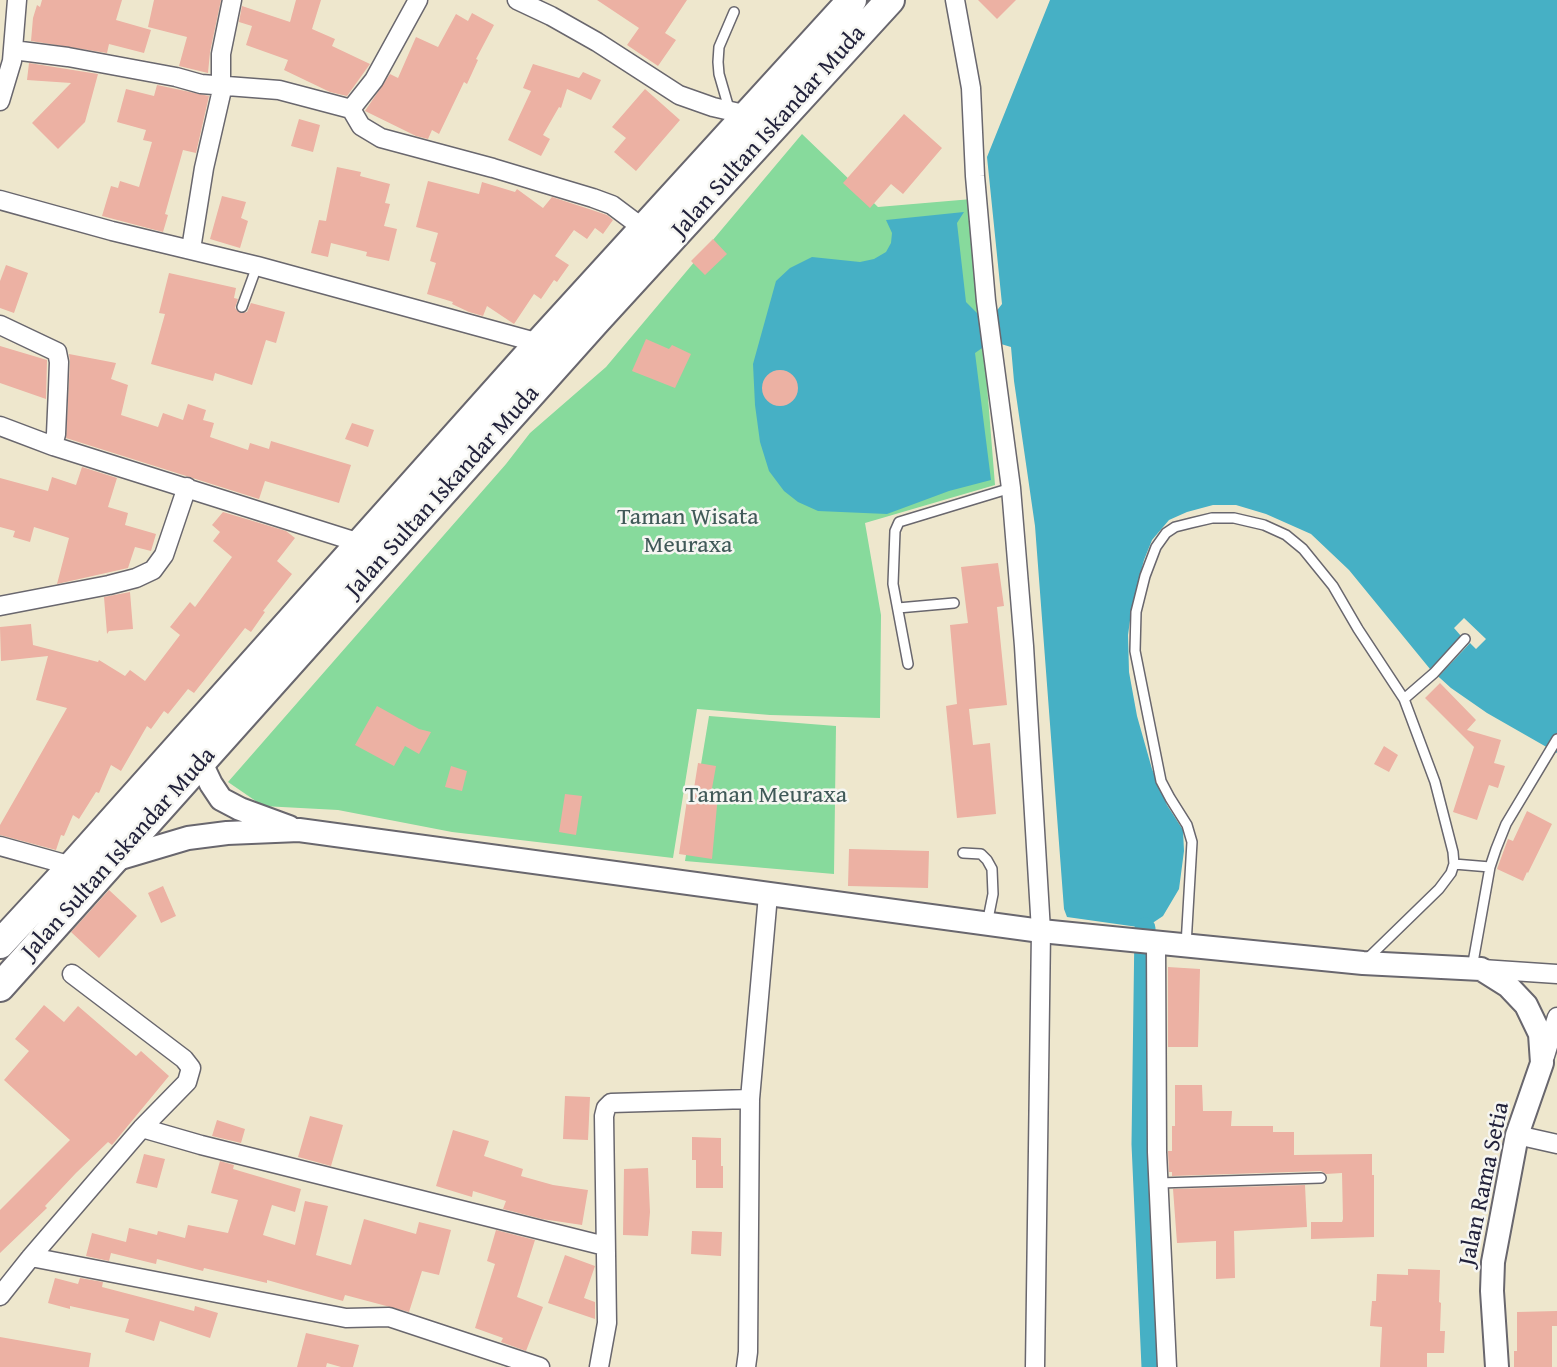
<!DOCTYPE html>
<html>
<head>
<meta charset="utf-8">
<style>
  body { margin:0 }
  canvas { display:block; background:#eee7cd }
</style>
</head>
<body>
<canvas width="1557" height="1367"></canvas>
<script>
const ctx = document.querySelector('canvas').getContext('2d');
ctx.lineJoin = 'round';
function paint(path, color) { ctx.fillStyle = color; ctx.fill(path, 'evenodd'); }
const shape = rows => new Path2D(rows.map(r => 'M' + r).join(''));
function trace(path, color, width, dash) { ctx.strokeStyle = color; ctx.lineWidth = width; ctx.lineCap = dash ? 'butt' : 'round'; ctx.setLineDash(dash || []); ctx.stroke(path); }
function label(font, color, halo, rows, align = 'center') {
  ctx.font = font + ' "Gentium Book Plus",serif'; ctx.lineWidth = 5; ctx.setLineDash([]); ctx.textBaseline = 'middle'; ctx.strokeStyle = halo; ctx.fillStyle = color; for (const [text, x, y, turn = 0] of rows) {
    ctx.save(); ctx.translate(x, y); ctx.rotate((+turn || 0) * Math.PI / 180); ctx.textAlign = isNaN(turn) ? turn : align; if (halo) ctx.strokeText(text, 0, 0); ctx.fillText(text, 0, 0); ctx.restore();
  }
}
paint(shape([
  [802,134,878,207,972,199,995,485,865,523,881,615,880,718,770,715,697,709,673,858,452,832,338,810,263,806,228,782,506,464,530,433,606,367],
  [709,716,836,726,834,874,685,861]
]), '#87da9c');
paint(shape([
  [1050,0,1557,0,1557,753,1487,713,1451,688,1430,669,1349,570,1311,534,1266,514,1236,505,1213,505,1187,512,1169,520,1152,540,1144,560,1132,606,1128,635,1129,672,1137,716,1152,769,1167,805,1183,830,1184,851,1179,889,1163,916,1145,928,1067,917,1064,909,1035,526,1014,381,1011,347,1001,344,985,346,975,353,991,480,949,491,887,514,818,511,798,502,784,491,769,471,760,442,755,405,753,364,776,281,790,268,812,257,860,262,874,259,886,252,891,243,892,233,886,220,964,212,957,223,966,302,979,315,995,313,1002,304,987,157]
]), '#46b0c5');
paint(shape([
  [1464,618,1486,639,1476,649,1470,643,1438,677,1430,669,1461,636,1454,628]
]), '#eee7cd');
trace(shape([
  [1145,928,1142,1144,1152,1367]
]), '#46b0c5', 21);
paint(shape([
  [42,0,122,0,116,20,151,30,144,53,109,44,107,53,31,41,33,18,37,5,40,7],
  [154,0,221,0,210,52,208,73,179,66,187,37,148,27],
  [296,0,321,0,312,29,335,39,332,46,370,64,347,96,330,92,284,70,288,60,246,45,252,26,239,22,242,6,290,22],
  [597,0,687,0,665,33,676,40,658,66,627,45,639,28],
  [978,0,1016,0,997,19],
  [472,13,494,25,476,59,478,60,467,84,464,82,439,134,432,130,428,139,416,136,365,111,390,74,398,78,416,37,438,47,456,14,468,21],
  [29,63,98,74,85,122,58,149,32,123,71,83,27,80],
  [533,64,579,78,583,72,601,80,591,100,567,89,561,108,559,107,543,135,550,139,541,156,508,140,531,91,523,88],
  [157,85,209,96,196,153,183,150,165,214,168,215,163,232,102,216,111,186,118,188,120,181,139,187,152,142,143,140,146,130,117,122,126,89,154,96],
  [645,89,680,120,636,171,614,152,626,138,612,127],
  [904,114,942,148,903,194,891,184,870,208,843,183],
  [299,119,320,125,313,152,291,146],
  [337,167,361,172,360,176,390,184,385,203,390,204,384,226,397,229,389,261,366,256,367,252,331,243,328,257,311,253,319,220,326,221],
  [428,181,479,194,482,182,515,192,517,189,543,208,552,197,589,209,607,215,613,220,603,234,595,228,587,239,574,230,555,256,569,265,557,282,554,280,541,299,534,294,514,324,487,306,483,316,469,312,452,304,453,302,427,294,436,263,430,261,438,233,416,227],
  [222,196,246,202,241,218,248,221,240,248,210,239],
  [713,239,727,254,705,275,691,261],
  [6,265,28,273,14,313,0,308,0,281],
  [169,273,236,288,234,298,238,299,235,308,240,313,247,312,251,303,285,312,276,343,266,340,252,385,215,373,213,381,151,364,165,314,159,313],
  [646,339,669,349,672,345,691,354,675,388,632,371],
  [0,346,47,360,46,399,0,383],
  [69,354,116,363,111,379,128,385,121,415,158,427,163,413,183,420,188,404,206,410,203,420,214,423,210,437,248,450,250,443,269,449,271,441,351,465,339,503,265,481,259,499,66,438,70,362],
  '762 388a18 18 0 1 1 36 0a18 18 0 1 1-36 0Z',
  [352,423,374,430,368,447,345,439],
  [82,467,117,478,108,507,128,513,125,525,156,534,151,551,135,547,128,568,57,584,69,538,34,527,30,542,13,537,15,531,0,527,0,478,48,491,52,477,76,485],
  [223,512,286,531,295,538,277,561,292,574,263,611,265,612,251,632,245,628,194,693,188,689,168,714,164,711,151,729,147,726,121,771,111,765,99,793,96,792,79,819,73,815,64,836,61,835,56,850,0,835,0,825,67,708,36,700,48,656,1,661,0,627,31,624,33,645,98,662,99,660,125,676,130,670,145,681,180,635,170,627,190,602,195,607,232,557,213,541,220,532,212,525],
  [998,563,1004,606,997,607,1007,705,969,709,973,745,990,743,996,814,957,818,946,706,957,704,950,625,968,623,961,567],
  [130,592,133,629,109,631,107,634,104,597],
  [1440,683,1476,720,1467,730,1501,740,1494,763,1505,766,1498,788,1489,785,1477,820,1453,812,1474,747,1425,698],
  [377,706,419,729,431,732,419,754,405,746,394,766,355,745],
  [1384,746,1398,755,1389,772,1374,764],
  [698,763,716,766,711,794,718,795,712,859,679,854,687,800,692,801],
  [451,766,467,771,462,791,445,787],
  [565,794,582,796,576,835,559,832],
  [1527,811,1552,824,1528,873,1527,872,1523,881,1497,869,1508,839,1513,841],
  [849,849,929,851,928,888,848,886],
  [163,886,176,916,161,923,148,893],
  [109,890,137,916,99,958,71,932],
  [1168,967,1200,969,1198,1047,1168,1047],
  [44,1005,64,1022,78,1006,136,1056,141,1051,169,1076,112,1145,108,1142,76,1173,45,1206,47,1208,0,1253,0,1210,70,1140,4,1080,29,1051,15,1039],
  [1175,1085,1202,1085,1203,1111,1232,1111,1231,1126,1273,1126,1273,1132,1294,1132,1294,1155,1372,1154,1372,1175,1374,1175,1374,1237,1311,1239,1311,1222,1342,1222,1343,1219,1342,1173,1326,1174,1321,1171,1172,1176,1172,1172,1169,1172,1168,1151,1172,1151,1172,1126,1175,1126],
  [565,1096,590,1097,588,1140,563,1139],
  [310,1116,343,1125,331,1166,298,1157],
  [217,1120,245,1129,241,1143,212,1136],
  [453,1130,489,1141,484,1156,523,1169,521,1176,553,1185,588,1190,582,1225,542,1219,503,1209,506,1201,473,1191,472,1197,436,1186],
  [692,1137,721,1138,721,1166,723,1166,723,1188,696,1188,696,1160,692,1160],
  [144,1154,165,1159,157,1188,136,1183],
  [220,1161,234,1165,233,1169,301,1189,295,1212,272,1205,263,1235,295,1245,305,1201,328,1206,316,1255,351,1265,364,1219,416,1234,419,1222,451,1230,439,1275,422,1271,409,1312,345,1295,343,1301,267,1280,267,1283,204,1268,203,1271,157,1259,156,1264,111,1253,109,1261,86,1256,92,1233,126,1242,129,1228,157,1235,158,1231,185,1238,188,1225,228,1233,238,1200,211,1193],
  [648,1168,650,1212,648,1236,623,1235,624,1169],
  [1305,1185,1307,1227,1234,1231,1235,1278,1216,1279,1216,1241,1177,1243,1173,1189],
  [496,1230,535,1240,517,1297,543,1307,526,1351,501,1342,503,1338,475,1328,495,1264,487,1261],
  [692,1231,722,1232,721,1256,691,1254],
  [565,1255,595,1266,584,1298,595,1302,595,1319,548,1303],
  [1408,1269,1440,1270,1439,1302,1441,1303,1440,1331,1445,1331,1444,1353,1427,1353,1427,1367,1380,1367,1382,1327,1370,1326,1372,1301,1376,1301,1377,1274,1408,1275],
  [55,1278,78,1284,80,1278,103,1282,102,1287,194,1311,195,1306,218,1313,210,1338,160,1321,154,1341,125,1332,129,1319,70,1306,70,1309,48,1303],
  [1557,1311,1557,1326,1552,1326,1552,1367,1514,1367,1514,1351,1517,1351,1517,1312],
  [306,1333,359,1345,353,1367,341,1367,327,1363,326,1367,297,1367],
  [0,1337,91,1353,89,1367,0,1367]
]), '#ecb1a3');
const service = shape([
  [730,112,719,74,718,62,719,47,734,12],
  [242,307,257,266],
  [898,608,954,603],
  [908,664,893,584,895,531,899,522,1011,488],
  [1404,699,1434,673,1465,639],
  [963,853,981,854,987,860,992,869,993,894,987,924],
  [1454,864,1490,867],
  [1186,945,1192,842,1187,825,1170,798,1161,781,1135,651,1136,612,1145,576,1156,547,1166,533,1175,527,1191,523,1212,518,1234,518,1264,525,1286,535,1303,549,1333,586,1358,629,1404,699,1435,782,1453,852,1454,864,1451,873,1439,889,1365,961],
  [1472,968,1490,867,1496,849,1506,824,1557,739],
  [1159,1183,1321,1178]
]);
const minor = shape([
  [517,0,551,16,597,42,679,95,713,107,748,115],
  [955,0,971,88,975,176,986,301,1011,488,1024,646,1041,931,1035,1367],
  [13,50,68,57,176,77,201,84,279,90,351,109,361,126,381,138,493,168,593,198,612,205,644,229],
  [0,101,12,61,17,0],
  [351,109,374,80,418,0],
  [0,200,112,231,257,266,539,343],
  [191,249,204,168,221,94,221,54,232,0],
  [0,325,57,352,59,362,58,389,56,434,53,446,360,543],
  [0,426,53,446],
  [0,606,109,585,136,578,153,570,164,555,187,487],
  [0,846,72,866],
  [1156,944,1157,1152,1167,1367],
  [1482,969,1557,974],
  [1545,1056,1557,1017],
  [142,1128,201,1145,605,1246],
  [1517,1135,1557,1144],
  [31,1257,346,1318,389,1317,540,1367],
  [0,1296,31,1257,142,1128,187,1082,191,1068,184,1059,72,974],
  [599,1367,607,1323,604,1116,606,1108,611,1103,750,1099],
  [746,1367,748,1352,750,1099,768,895]
]);
const tertiary = shape([
  [201,763,211,784,221,799,240,809,289,827],
  [114,860,188,838,227,833,299,830,1041,931,1363,963,1481,969,1508,986,1526,1005,1540,1034,1542,1063,1517,1135,1493,1262,1492,1291,1497,1367]
]);
const trunk = shape([
  [0,944,72,866,539,343,852,0],
  [0,987,596,321,890,0]
]);
trace(service, '#69676e', 12);
trace(minor, '#69676e', 21);
trace(tertiary, '#69676e', 26);
trace(trunk, '#69676e', 32);
trace(service, '#fff', 9);
trace(minor, '#fff', 18);
trace(tertiary, '#fff', 22);
trace(trunk, '#fff', 28);
label('24px', '#22223b', '#f6f6f2', [
  ["Jalan Sultan Iskandar Muda",769,132,-48],
  ["Jalan Sultan Iskandar Muda",443,492,-48],
  ["Jalan Sultan Iskandar Muda",119,854,-48],
  ["Jalan Rama Setia",1485,1184,-78]
]);
label('24px', '#405958', '#f6f6f2', [
  ["Taman Wisata",688,518],
  ["Meuraxa",688,546],
  ["Taman Meuraxa",766,796]
]);
</script>
</body>
</html>
